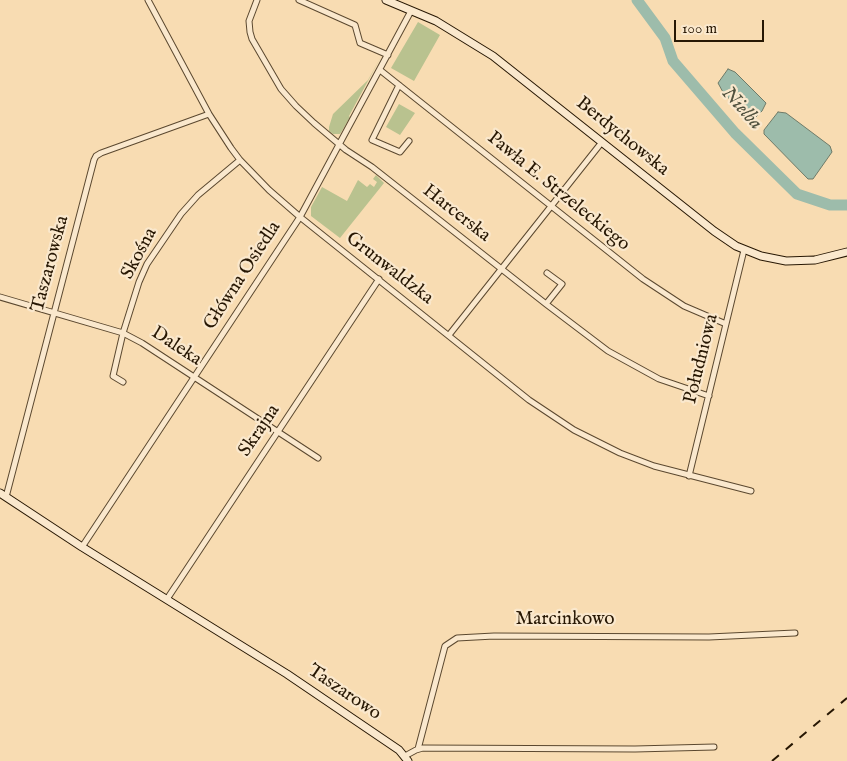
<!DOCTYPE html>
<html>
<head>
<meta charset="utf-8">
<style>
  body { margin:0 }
  #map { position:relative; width:847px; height:761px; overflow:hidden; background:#f8dcb2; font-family:"IM FELL English",serif }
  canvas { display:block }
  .scale { position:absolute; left:674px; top:20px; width:90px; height:22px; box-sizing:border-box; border:2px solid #271703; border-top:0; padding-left:6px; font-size:15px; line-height:18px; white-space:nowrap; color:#271703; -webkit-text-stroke:4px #fae8cd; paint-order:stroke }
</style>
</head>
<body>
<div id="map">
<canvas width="847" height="761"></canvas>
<div class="scale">100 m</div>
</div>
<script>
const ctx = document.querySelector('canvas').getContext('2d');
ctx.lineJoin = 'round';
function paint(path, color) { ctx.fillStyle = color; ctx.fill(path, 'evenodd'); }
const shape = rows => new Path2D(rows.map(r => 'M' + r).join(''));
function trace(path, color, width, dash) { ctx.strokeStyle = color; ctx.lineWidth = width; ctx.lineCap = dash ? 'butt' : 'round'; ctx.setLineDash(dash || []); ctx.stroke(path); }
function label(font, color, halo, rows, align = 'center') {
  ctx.font = font + ' "IM FELL English",serif'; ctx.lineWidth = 4.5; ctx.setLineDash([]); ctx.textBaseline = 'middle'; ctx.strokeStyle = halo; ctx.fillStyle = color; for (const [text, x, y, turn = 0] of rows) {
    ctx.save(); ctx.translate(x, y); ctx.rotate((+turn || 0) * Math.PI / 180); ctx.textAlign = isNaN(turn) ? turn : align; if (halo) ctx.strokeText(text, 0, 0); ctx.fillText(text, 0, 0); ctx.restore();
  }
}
paint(shape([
  [418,22,440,35,414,81,391,68],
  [382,55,349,116,350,117,342,131,340,134,333,134,329,131,329,127,333,114,368,80],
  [399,104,415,113,400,135,386,127],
  [376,175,384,183,340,238,311,216,311,207,322,187,347,201,358,180,367,187,370,184,374,187,377,182,373,179]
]), '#b9c28f');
const water = shape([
  [728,69,735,72,766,103,762,111,753,120,724,94,718,83,728,69],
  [778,112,786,113,830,146,832,152,813,179,808,179,764,134,764,130,778,112]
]);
paint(water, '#9dbcab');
trace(water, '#6e7a68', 1);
trace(shape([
  [637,0,665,38,673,61,735,133,797,194,830,205,847,205]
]), '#9dbcab', 11);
const street = shape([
  [148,0,209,114,231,148,240,160,269,190,300,217,529,400,574,430,620,453,654,466,751,491],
  [257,0,249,21,250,32,252,39,281,89,296,106,314,123,346,150,372,167,546,304,608,351,659,379,709,396],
  [299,0,355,25,360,43,388,55],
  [380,70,643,279,684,306,726,324],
  [399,85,372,140,400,152,409,141],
  [0,297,123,333,142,343,318,458],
  [546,304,562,284,547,273],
  [449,335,602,142],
  [123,382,113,376,123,333,139,282,147,264,181,214,198,195,240,160],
  [689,476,744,250],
  [6,497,94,160,96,156,101,153,209,114],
  [82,547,300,217,411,11],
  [167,599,379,279],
  [418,749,445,646,457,638,494,636,709,637,795,633],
  [405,756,416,750,423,748,635,749,714,747]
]);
const secondary = shape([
  [386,0,436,21,493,56,714,231,736,246,761,256,786,261,815,260,847,252],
  [0,493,82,547,287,674,399,750,408,761]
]);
trace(street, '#5b482f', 7);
trace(secondary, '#271703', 9);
trace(street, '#fae8cd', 5);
trace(secondary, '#fae8cd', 7);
trace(shape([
  [772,761,847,698]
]), '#271703', 2, [9, 9]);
label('19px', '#271703', '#fae8cd', [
  ["Berdychowska",622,137,39],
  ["Pawła E. Strzeleckiego",558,192,39],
  ["Harcerska",456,214,38],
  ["Skośna",140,254,-62],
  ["Taszarowska",51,264,-75],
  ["Grunwaldzka",389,269,38],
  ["Główna Osiedla",243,276,-57],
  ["Daleka",176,347,33],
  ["Południowa",702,359,-76],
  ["Skrajna",260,431,-56],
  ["Marcinkowo",565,620],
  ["Taszarowo",344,693,34]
]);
label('italic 20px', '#50513e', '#fae8cd', [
  ["Nielba",741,109,48]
]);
</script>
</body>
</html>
